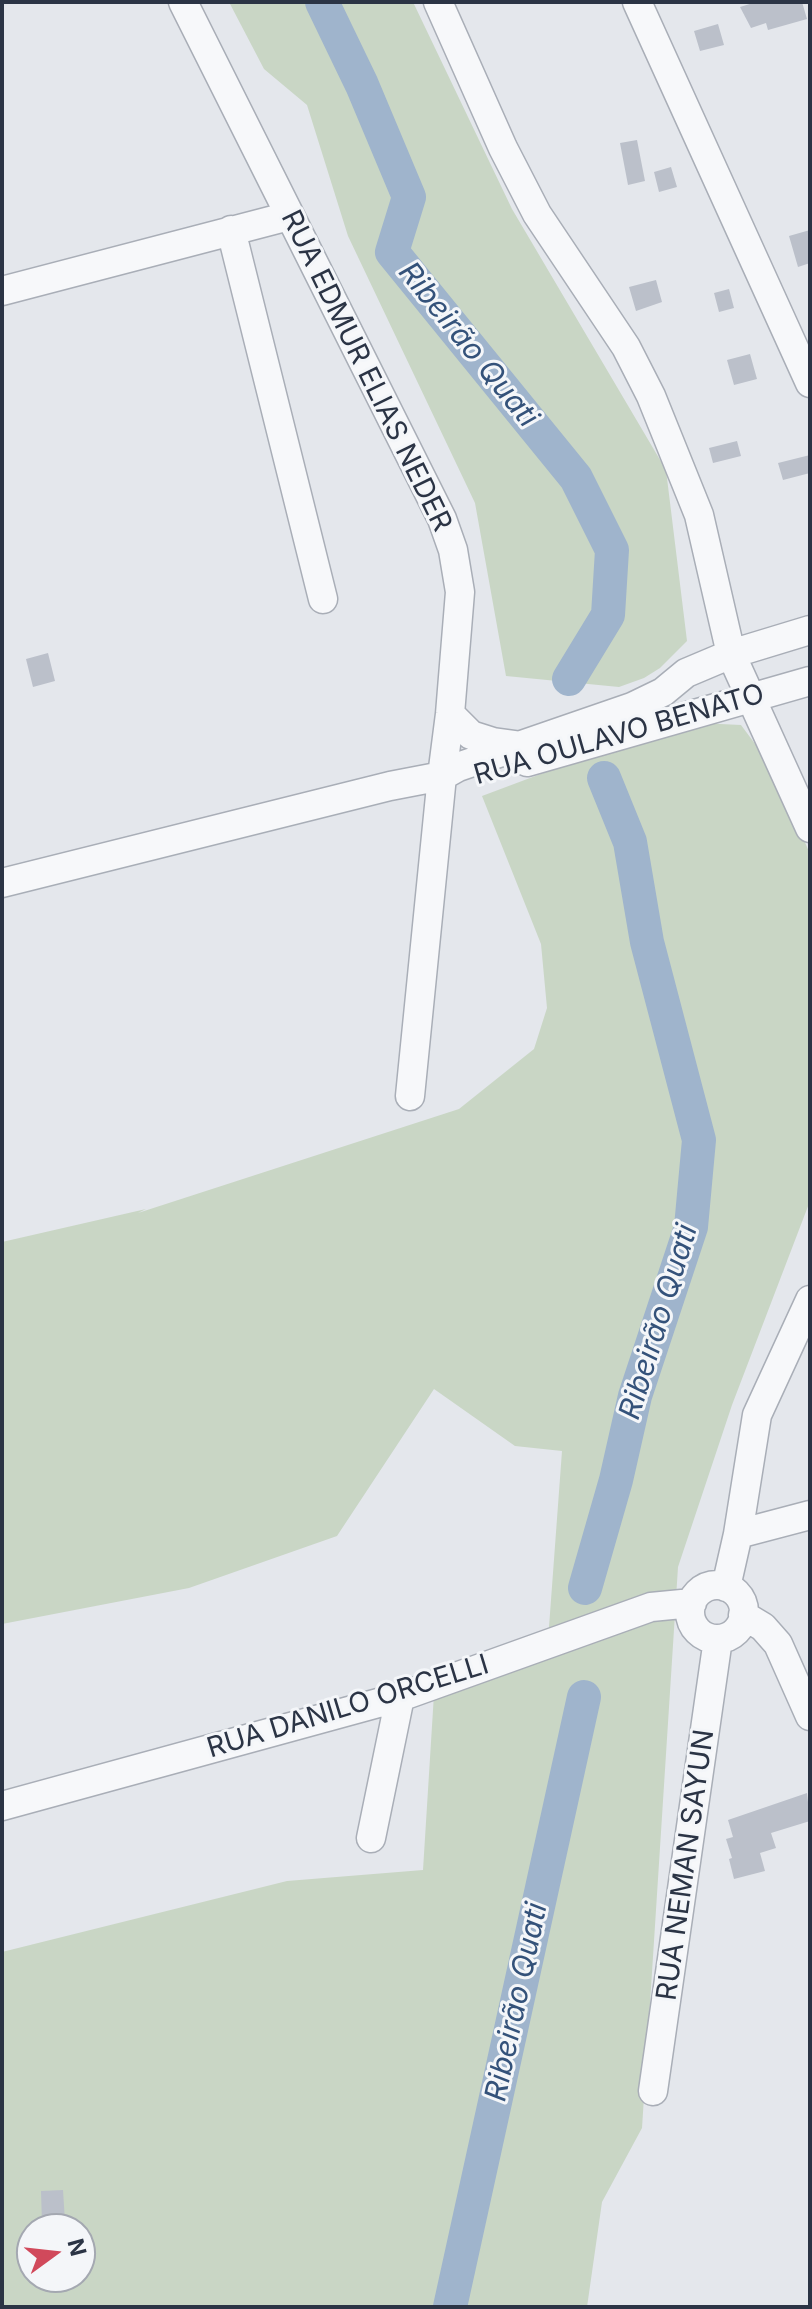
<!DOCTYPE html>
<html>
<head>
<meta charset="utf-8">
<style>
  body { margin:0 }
  #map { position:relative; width:812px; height:2309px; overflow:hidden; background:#e4e7ec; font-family:Inter,sans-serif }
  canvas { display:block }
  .frame { position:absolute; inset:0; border:4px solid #2b3445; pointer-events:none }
  .north { position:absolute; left:16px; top:2213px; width:80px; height:80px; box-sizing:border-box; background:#f4f6f9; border:2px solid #a4a8b1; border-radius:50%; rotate:75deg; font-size:22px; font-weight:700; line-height:32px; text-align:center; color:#2b3445 }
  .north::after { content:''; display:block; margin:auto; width:28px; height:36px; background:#d1495b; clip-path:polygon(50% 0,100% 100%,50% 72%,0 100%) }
</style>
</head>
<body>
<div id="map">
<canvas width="812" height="2309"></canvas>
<div class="frame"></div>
<div class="north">N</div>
</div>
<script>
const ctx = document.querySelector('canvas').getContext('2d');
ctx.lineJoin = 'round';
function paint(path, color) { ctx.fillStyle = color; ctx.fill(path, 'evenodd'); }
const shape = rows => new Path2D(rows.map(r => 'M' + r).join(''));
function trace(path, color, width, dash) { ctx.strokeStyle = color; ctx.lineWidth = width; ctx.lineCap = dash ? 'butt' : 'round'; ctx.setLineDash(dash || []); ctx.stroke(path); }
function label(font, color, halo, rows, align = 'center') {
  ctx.font = font + ' Inter,sans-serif'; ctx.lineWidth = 6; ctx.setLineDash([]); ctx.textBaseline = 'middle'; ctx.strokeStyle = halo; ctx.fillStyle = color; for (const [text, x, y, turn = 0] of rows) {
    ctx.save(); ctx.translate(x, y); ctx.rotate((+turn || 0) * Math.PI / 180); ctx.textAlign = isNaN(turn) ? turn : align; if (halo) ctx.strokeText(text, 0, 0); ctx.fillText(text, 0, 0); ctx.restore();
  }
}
paint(shape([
  [229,2,413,2,512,209,666,470,687,641,660,668,644,678,619,687,506,676,475,503,348,236,307,105,264,69],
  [699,723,741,725,773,768,810,854,810,1201,732,1405,678,1567,642,2128,602,2202,587,2307,2,2307,2,1952,287,1881,423,1870,435,1678,547,1654,562,1451,515,1446,434,1389,337,1536,189,1588,2,1624,2,1242,146,1209,138,1213,459,1109,534,1049,547,1008,541,944,482,796,570,763,610,754],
  [32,2229,80,2229,80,2277,32,2277]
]), '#c9d6c5');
trace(shape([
  [322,2,362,85,409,197,392,252,576,478,612,550,608,615,569,679],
  [585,1588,616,1480,635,1396,691,1227,699,1140,647,942,630,842,604,778],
  [450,2307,584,1697]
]), '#9fb4cc', 34);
paint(shape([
  [756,2,802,2,807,19,768,30,766,23,751,28,740,7],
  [718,24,724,45,700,51,694,31],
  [637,140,645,181,628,185,620,143],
  [671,167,677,187,659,192,654,172],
  [810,230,810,263,798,267,789,236],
  [656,280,662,302,636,311,629,287],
  [729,289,734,308,719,312,714,293],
  [750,354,757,379,734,385,727,360],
  [737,441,741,456,713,463,709,448],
  [810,455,810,473,783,480,778,463],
  [48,653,55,681,33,687,26,659],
  [807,1793,810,1821,771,1833,776,1848,760,1853,765,1871,734,1879,729,1859,732,1858,726,1839,733,1837,728,1820],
  [63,2190,65,2222,42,2223,41,2191]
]), '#bbc0ca');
const minor = shape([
  [183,2,442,519,453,550,460,592,450,714,442,776,410,1096],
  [438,2,503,148,537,214,626,347,651,396,699,515,731,654,810,828],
  [637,2,810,383],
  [231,230,323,599],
  [2,291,289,216],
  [450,714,471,735,493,742,515,745],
  [527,762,810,681],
  [2,883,390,786,442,776,458,767,632,707,663,692,686,673,731,654,810,630],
  [738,1534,757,1415,810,1300],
  '690 1612a27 27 0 1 1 54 0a27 27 0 1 1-54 0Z',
  [726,1587,738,1534,810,1515],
  [743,1615,763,1627,778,1644,810,1716],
  [2,1806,400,1697,651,1607,692,1603],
  [371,1838,400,1697],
  [653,2091,718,1639]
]);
trace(minor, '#a9aeb7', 31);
trace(minor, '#f7f8fa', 28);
label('28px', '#2b3445', '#f4f6f9', [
  ["RUA EDMUR ELIAS NEDER",366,371,64],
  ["RUA OULAVO BENATO",619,735,-16],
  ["RUA DANILO ORCELLI",348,1707,-17],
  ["RUA NEMAN SAYUN",686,1865,-82]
]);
label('italic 30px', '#34527a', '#f4f6f9', [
  ["Ribeirão Quati",468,345,51],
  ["Ribeirão Quati",659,1322,-73],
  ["Ribeirão Quati",517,2002,-78]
]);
</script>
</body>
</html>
